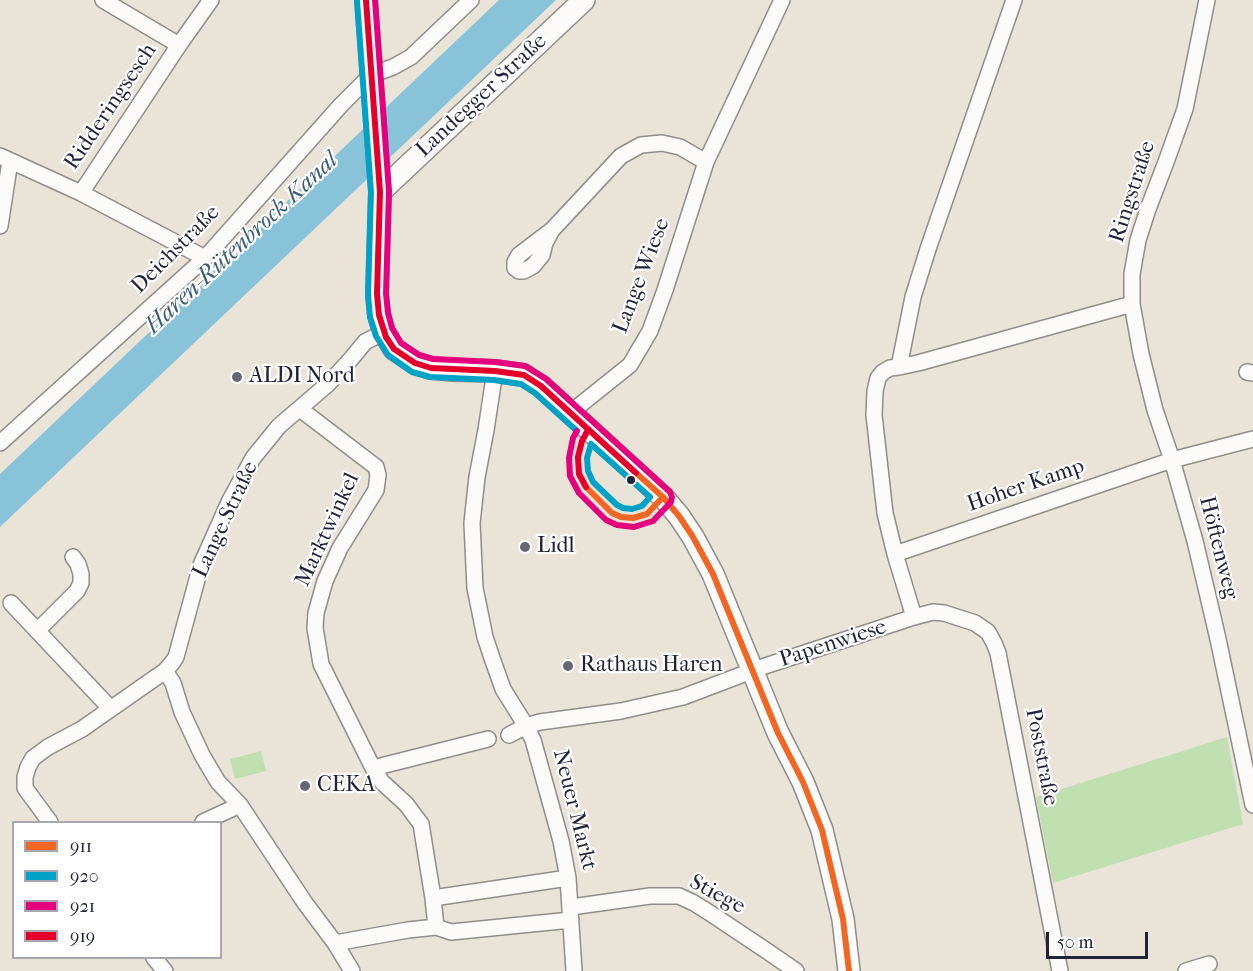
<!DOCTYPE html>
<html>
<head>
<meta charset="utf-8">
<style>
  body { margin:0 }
  #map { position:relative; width:1253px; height:971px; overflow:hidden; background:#eae4d8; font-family:"IM FELL French Canon",serif }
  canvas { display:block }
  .legend { position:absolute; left:12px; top:821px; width:210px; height:138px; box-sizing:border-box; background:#fff; border:2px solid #a7a7b1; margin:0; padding:8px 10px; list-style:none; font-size:18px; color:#22223b }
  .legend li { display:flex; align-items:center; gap:12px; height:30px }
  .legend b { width:30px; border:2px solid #a7a7b1 }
  .scale { position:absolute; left:1046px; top:932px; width:102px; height:27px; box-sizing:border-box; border:3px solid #22223b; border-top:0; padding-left:8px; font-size:18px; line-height:21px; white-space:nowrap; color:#22223b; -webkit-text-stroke:4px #fff; paint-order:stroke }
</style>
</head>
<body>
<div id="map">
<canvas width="1253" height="971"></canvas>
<ul class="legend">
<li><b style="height:8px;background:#f26522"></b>911</li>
<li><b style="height:8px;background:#02a2c7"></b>920</li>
<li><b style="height:8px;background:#e5007d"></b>921</li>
<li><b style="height:8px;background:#e4002b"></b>919</li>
</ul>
<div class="scale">50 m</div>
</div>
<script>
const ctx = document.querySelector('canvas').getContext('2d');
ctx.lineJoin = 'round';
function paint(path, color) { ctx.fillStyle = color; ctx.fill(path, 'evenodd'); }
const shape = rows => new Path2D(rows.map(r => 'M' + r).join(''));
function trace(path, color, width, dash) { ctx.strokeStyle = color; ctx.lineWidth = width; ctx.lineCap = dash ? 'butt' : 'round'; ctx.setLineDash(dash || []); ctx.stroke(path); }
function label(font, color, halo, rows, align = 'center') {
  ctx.font = font + ' "IM FELL French Canon",serif'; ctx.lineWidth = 4.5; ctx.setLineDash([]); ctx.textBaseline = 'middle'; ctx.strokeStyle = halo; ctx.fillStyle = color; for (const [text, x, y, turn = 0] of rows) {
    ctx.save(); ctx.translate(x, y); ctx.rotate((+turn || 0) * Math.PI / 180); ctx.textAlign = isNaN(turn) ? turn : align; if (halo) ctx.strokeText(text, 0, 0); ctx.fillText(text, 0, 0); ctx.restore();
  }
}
paint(shape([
  [1227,737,1243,824,1053,883,1036,797],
  [261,751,266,771,235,779,230,759]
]), '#c0e0b2');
paint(shape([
  [499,0,556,0,0,527,0,474]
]), '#89c3da');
const street = shape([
  [103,0,179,45],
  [0,156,81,193,205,258],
  [81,193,179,45,211,0],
  [0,226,10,161],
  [552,230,545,243,542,255,533,266,524,271,519,271,515,268,515,262,519,255,552,230,621,156,641,145,662,143,680,147,706,162],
  [1132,304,1141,354,1155,410,1172,460,1195,541,1218,639,1253,805],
  [899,367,918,363,1132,304,1132,274,1138,240,1148,209,1166,162,1185,109,1207,0],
  [495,371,486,430,477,477,472,523,475,588,485,637,492,658,503,689,526,726,533,740,561,841,568,878,574,971],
  [1247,372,1253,373],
  [300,409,376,467,378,475,376,490,340,548,325,581,316,613,315,628,321,664,373,768,488,739],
  [570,413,630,365,650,331,665,290,706,162,782,0],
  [0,443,205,258,341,105,371,75,393,67,411,57,471,0],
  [895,554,1172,460,1253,439],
  [11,603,111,709],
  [914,617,895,554,885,513,874,415,875,391,878,378,883,372,890,368,899,367,913,297,928,249,1014,0],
  [37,631,77,591,81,583,81,574,78,564,73,557],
  [165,671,173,683,182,712,202,755,218,782,240,805,305,903,335,943,352,971],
  [509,735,526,726,540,722,621,711,683,697,762,667,914,617,933,612,944,613,975,623,988,632,994,643,998,653,1060,971],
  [373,768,382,782,406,804,421,824,433,898],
  [50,822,25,788,25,777,28,767,33,758,48,747,82,729,165,671,172,663,176,657,201,565,230,500,253,458,279,426,328,384,351,359,365,342,384,332],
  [203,822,240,805],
  [571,907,650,896,679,896,694,903,713,915,764,949,796,971],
  [436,927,433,898,568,878],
  [335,943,408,930,436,927,451,932,571,920],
  [154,958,165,971],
  [1186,971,1209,964]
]);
const secondary = shape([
  [366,0,380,192,377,294,379,315,384,332,394,349,415,363,431,368,452,370,495,371,524,375,541,386,551,395,663,497,679,516,693,537,713,574,778,733,803,782,822,830,843,919,849,971],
  [380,192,584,0]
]);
trace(street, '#908d8a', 18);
trace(secondary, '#908d8a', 24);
trace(street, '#fcfbf9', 15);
trace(secondary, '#fcfbf9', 21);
trace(shape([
  [636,473,663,497,679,516,693,537,713,574,778,733,803,782,822,830,843,919,849,971],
  [586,487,612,513,621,517,633,518,647,514,663,497]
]), '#f26522', 6);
trace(shape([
  [357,1,371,192,368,295,370,317,376,336,388,355,412,372,430,377,494,380,521,384,535,393,577,431],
  [591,444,650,497,642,506,632,509,623,508,617,505,593,482,588,471,587,458,591,444]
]), '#02a2c7', 6);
trace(shape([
  [375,0,389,191,386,294,388,313,392,328,401,343,419,355,433,359,495,362,525,366,546,379,670,492,672,497,671,502,653,521,634,527,617,525,606,520,579,493,570,476,569,458,573,438,577,431]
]), '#e5007d', 6);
trace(shape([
  [366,0,380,192,377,294,379,315,386,337,394,349,415,363,431,368,495,371,524,375,541,386,636,473],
  [586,487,579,474,578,457,582,441,588,430]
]), '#e4002b', 6);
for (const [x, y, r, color] of [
  [237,377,6,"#686672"],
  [631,480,5,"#22223b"],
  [525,547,6,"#686672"],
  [568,666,6,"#686672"],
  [305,786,6,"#686672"]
]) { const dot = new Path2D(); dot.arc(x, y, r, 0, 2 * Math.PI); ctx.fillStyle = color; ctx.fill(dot); trace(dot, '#fff', 2); }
label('22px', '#22223b', '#fff', [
  ["Landegger Straße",482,96,-43],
  ["Ridderingsesch",111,107,-56],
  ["Ringstraße",1133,192,-72],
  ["Deichstraße",176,250,-45],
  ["Lange Wiese",642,276,-69],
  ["Hoher Kamp",1026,486,-19],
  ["Lange Straße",226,520,-65],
  ["Marktwinkel",328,530,-65],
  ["Höftenweg",1218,548,76],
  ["Papenwiese",833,644,-18],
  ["Poststraße",1041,757,79],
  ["Neuer Markt",574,810,76],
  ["Stiege",717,895,28]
]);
label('22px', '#22223b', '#fff', [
  ["ALDI Nord",249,377],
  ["Lidl",537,547],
  ["Rathaus Haren",580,666],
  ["CEKA",317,786]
], 'left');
label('italic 24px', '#3a5d7b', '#fff', [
  ["Haren-Rütenbrock Kanal",242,244,-43]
]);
</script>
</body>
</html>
